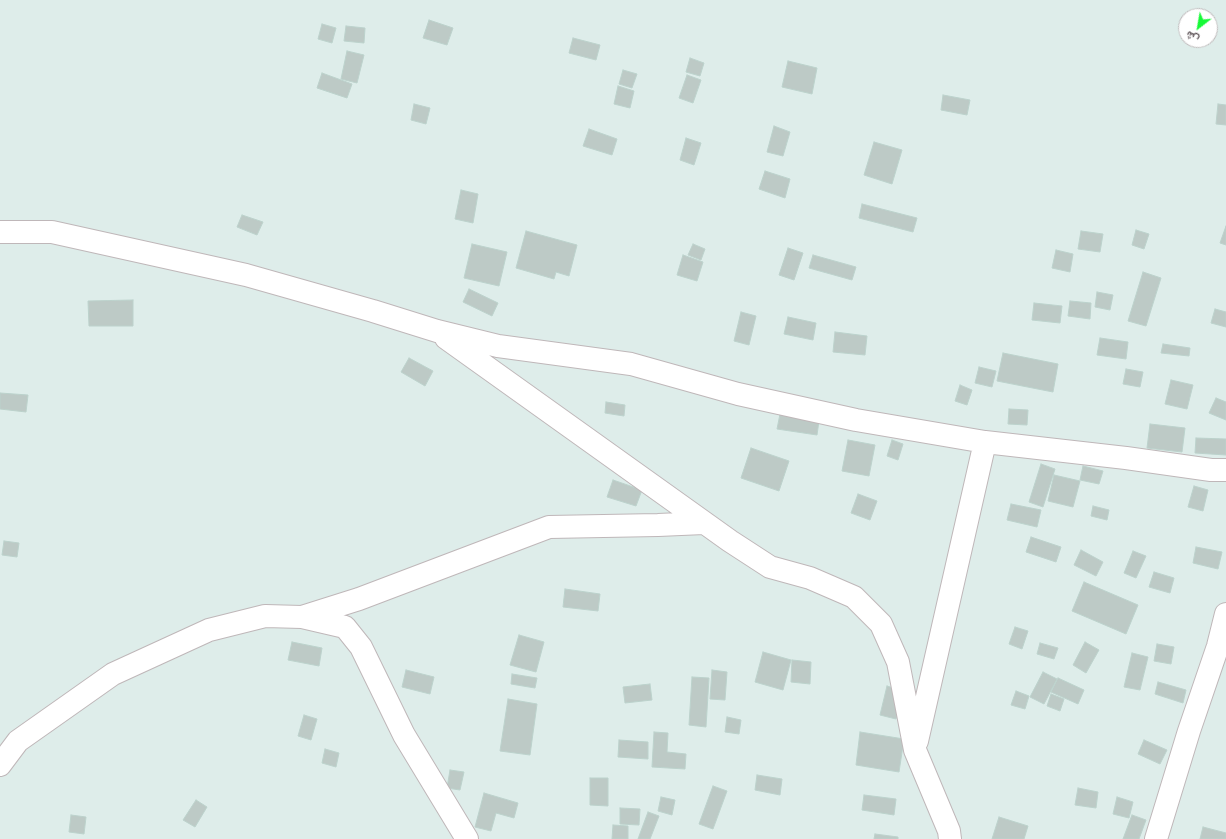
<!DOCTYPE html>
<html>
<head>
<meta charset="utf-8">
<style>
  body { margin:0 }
  #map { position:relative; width:1226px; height:839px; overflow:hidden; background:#deedea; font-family:"Archivo Narrow",Vazirmatn,sans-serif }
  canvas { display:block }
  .north { position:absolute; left:1178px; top:8px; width:40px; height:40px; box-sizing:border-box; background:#fff; border:1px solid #c0bcbd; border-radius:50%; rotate:211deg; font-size:11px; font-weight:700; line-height:16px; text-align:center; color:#61575b }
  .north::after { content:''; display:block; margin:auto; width:14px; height:18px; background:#16fa37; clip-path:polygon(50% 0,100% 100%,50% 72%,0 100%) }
</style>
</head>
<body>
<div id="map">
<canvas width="1226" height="839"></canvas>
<div class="north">ش</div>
</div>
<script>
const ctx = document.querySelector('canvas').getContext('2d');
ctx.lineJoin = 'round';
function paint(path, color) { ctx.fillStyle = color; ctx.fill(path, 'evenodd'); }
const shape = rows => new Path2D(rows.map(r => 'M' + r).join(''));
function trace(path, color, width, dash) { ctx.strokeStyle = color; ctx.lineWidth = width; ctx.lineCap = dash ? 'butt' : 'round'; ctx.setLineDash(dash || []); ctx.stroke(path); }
const building = shape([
  [429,20,453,28,447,45,423,38,429,20],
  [322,24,336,28,332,43,318,39,322,24],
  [346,26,365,28,364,43,344,41,346,26],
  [573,38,600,45,596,60,569,53,573,38],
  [347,51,364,55,357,83,341,79,347,51],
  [690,58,704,63,700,76,686,72,690,58],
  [788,61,817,68,812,94,782,87,788,61],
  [623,70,637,74,632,88,619,84,623,70],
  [322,73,352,84,347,98,317,88,322,73],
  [687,75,701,80,693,103,679,98,687,75],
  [618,86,634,91,630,108,614,104,618,86],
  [943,95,970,100,967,115,941,110,943,95],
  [414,104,430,108,426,124,411,120,414,104],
  [1218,104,1226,105,1226,125,1216,124,1218,104],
  [774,126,790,132,783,156,767,152,774,126],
  [589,129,617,139,612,155,583,146,589,129],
  [686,138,701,143,694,165,680,160,686,138],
  [874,142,902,150,892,184,864,175,874,142],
  [765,171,790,179,785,198,759,189,765,171],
  [461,190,478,194,473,223,455,219,461,190],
  [862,204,917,218,913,232,859,218,862,204],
  [242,215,263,222,257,235,237,227,242,215],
  [1226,226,1226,245,1220,243,1226,226],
  [1136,230,1149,234,1144,249,1132,245,1136,230],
  [526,231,577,245,569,276,556,272,554,279,516,268,526,231],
  [1081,231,1103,234,1100,252,1078,249,1081,231],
  [472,244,507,252,499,286,464,278,472,244],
  [693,244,705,249,701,260,688,255,693,244],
  [788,248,803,253,794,280,779,275,788,248],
  [1056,250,1073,254,1070,272,1052,268,1056,250],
  [683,255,703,262,697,281,677,275,683,255],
  [813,255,856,267,852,280,809,268,813,255],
  [1143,272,1161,278,1146,326,1128,321,1143,272],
  [469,289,498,303,492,316,463,302,469,289],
  [1097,292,1113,295,1110,310,1095,307,1097,292],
  [133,300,133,326,89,326,88,301,133,300],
  [1070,301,1091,303,1090,319,1068,316,1070,301],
  [1034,303,1062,306,1060,323,1032,320,1034,303],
  [1215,309,1226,312,1226,327,1211,323,1215,309],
  [741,312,756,316,749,345,734,341,741,312],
  [788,317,816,323,813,340,784,334,788,317],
  [835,332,867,336,865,355,833,352,835,332],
  [1100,338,1128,342,1126,359,1097,355,1100,338],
  [1163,344,1190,348,1189,356,1161,353,1163,344],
  [1003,353,1058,364,1053,392,997,381,1003,353],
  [409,358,433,371,425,386,401,372,409,358],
  [979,367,996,371,992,387,975,383,979,367],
  [1126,369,1143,372,1140,387,1123,384,1126,369],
  [1171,380,1193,385,1187,409,1165,404,1171,380],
  [960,385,972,390,967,405,955,401,960,385],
  [0,393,28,395,26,412,0,409,0,393],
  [1216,398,1226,402,1226,420,1209,413,1216,398],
  [606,402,625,405,624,416,605,413,606,402],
  [1009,409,1028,410,1027,425,1008,424,1009,409],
  [780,414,819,421,817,435,777,429,780,414],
  [1150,424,1185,428,1182,452,1147,448,1150,424],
  [1196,438,1226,439,1226,455,1195,453,1196,438],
  [848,440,875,445,869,476,842,471,848,440],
  [892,440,903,444,898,460,887,456,892,440],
  [751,448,789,461,779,491,741,478,751,448],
  [1041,464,1055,469,1043,507,1029,502,1041,464],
  [1083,466,1103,471,1099,484,1080,480,1083,466],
  [1054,475,1080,481,1073,507,1048,501,1054,475],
  [613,480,642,490,636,506,607,497,613,480],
  [1194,486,1208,490,1203,511,1188,507,1194,486],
  [858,494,877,501,870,520,851,513,858,494],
  [1011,504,1041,510,1037,527,1007,520,1011,504],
  [1093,506,1109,510,1107,520,1091,516,1093,506],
  [1031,537,1061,547,1056,562,1026,552,1031,537],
  [4,541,19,543,17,557,2,555,4,541],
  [1196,547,1222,552,1218,569,1193,563,1196,547],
  [1081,550,1103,562,1096,576,1074,565,1081,550],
  [1133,551,1146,556,1136,578,1124,573,1133,551],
  [1154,572,1174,578,1170,593,1149,587,1154,572],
  [1084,582,1138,605,1126,634,1072,611,1084,582],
  [565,589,600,594,598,611,563,607,565,589],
  [1015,627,1028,631,1022,649,1009,644,1015,627],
  [519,635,544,642,536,672,510,665,519,635],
  [292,642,322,648,319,666,288,660,292,642],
  [1085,642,1099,650,1086,673,1073,665,1085,642],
  [1040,643,1058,648,1054,659,1037,654,1040,643],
  [1157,644,1174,647,1171,664,1154,661,1157,644],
  [763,652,791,660,783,690,755,682,763,652],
  [1132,653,1148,657,1140,690,1124,687,1132,653],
  [792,660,811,662,810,684,791,682,792,660],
  [406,670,434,677,430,694,402,687,406,670],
  [712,670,727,672,725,700,710,699,712,670],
  [1043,672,1057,679,1044,704,1030,697,1043,672],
  [512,674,537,678,535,688,511,684,512,674],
  [692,677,709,678,706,727,689,725,692,677],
  [1058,678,1084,690,1078,704,1051,692,1058,678],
  [1158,682,1186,690,1183,703,1155,694,1158,682],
  [650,684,652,700,625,703,623,687,650,684],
  [887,686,903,691,896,719,880,715,887,686],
  [1016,691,1029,696,1025,709,1011,705,1016,691],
  [1051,694,1064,699,1060,711,1047,706,1051,694],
  [508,699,537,704,530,755,500,751,508,699],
  [304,715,317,719,311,740,298,736,304,715],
  [727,717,741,720,739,734,725,732,727,717],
  [654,732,668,733,667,752,686,754,685,769,652,767,654,732],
  [860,732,904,739,899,772,856,765,860,732],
  [619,740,648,742,648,759,618,757,619,740],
  [1144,740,1167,750,1160,764,1138,754,1144,740],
  [325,749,339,753,336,767,322,763,325,749],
  [450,770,464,772,460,790,447,788,450,770],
  [757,775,782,779,780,795,755,790,757,775],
  [590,778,608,778,608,806,590,805,590,778],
  [713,786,727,791,713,829,699,824,713,786],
  [1078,788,1098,792,1096,808,1075,805,1078,788],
  [484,793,518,803,514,818,496,813,491,831,475,827,484,793],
  [864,795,896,799,894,815,862,810,864,795],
  [661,797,675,800,672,815,658,811,661,797],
  [1117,797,1133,802,1129,818,1113,814,1117,797],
  [196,800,207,807,195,827,183,820,196,800],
  [620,808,640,809,639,825,620,824,620,808],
  [648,812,659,816,650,839,638,839,648,812],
  [71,815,86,817,84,834,69,832,71,815],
  [1132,815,1146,820,1139,839,1123,839,1132,815],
  [999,817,1028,826,1024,839,992,839,999,817],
  [613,825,628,826,628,839,612,839,613,825],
  [1203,827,1226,833,1226,839,1200,839,1203,827],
  [875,834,898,837,898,839,874,839,875,834]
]);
paint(building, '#bdcac6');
trace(building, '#bcd2cc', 1);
const minor = shape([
  [0,232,52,232,246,275,373,311,437,331,498,346,631,364,738,394,856,420,985,442,1126,458,1211,470,1226,470],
  [446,338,730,541,770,567,810,578,854,597,881,624,898,662,915,750,949,831,950,839],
  [302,617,359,599,549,527,658,525,704,523],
  [917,741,985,442],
  [0,765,18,741,113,674,209,630,265,616,302,617,345,627,361,647,404,735,467,839],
  [1156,839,1189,731,1218,646,1226,614]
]);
trace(minor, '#bfb7b9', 24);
trace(minor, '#fff', 22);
</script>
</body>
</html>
